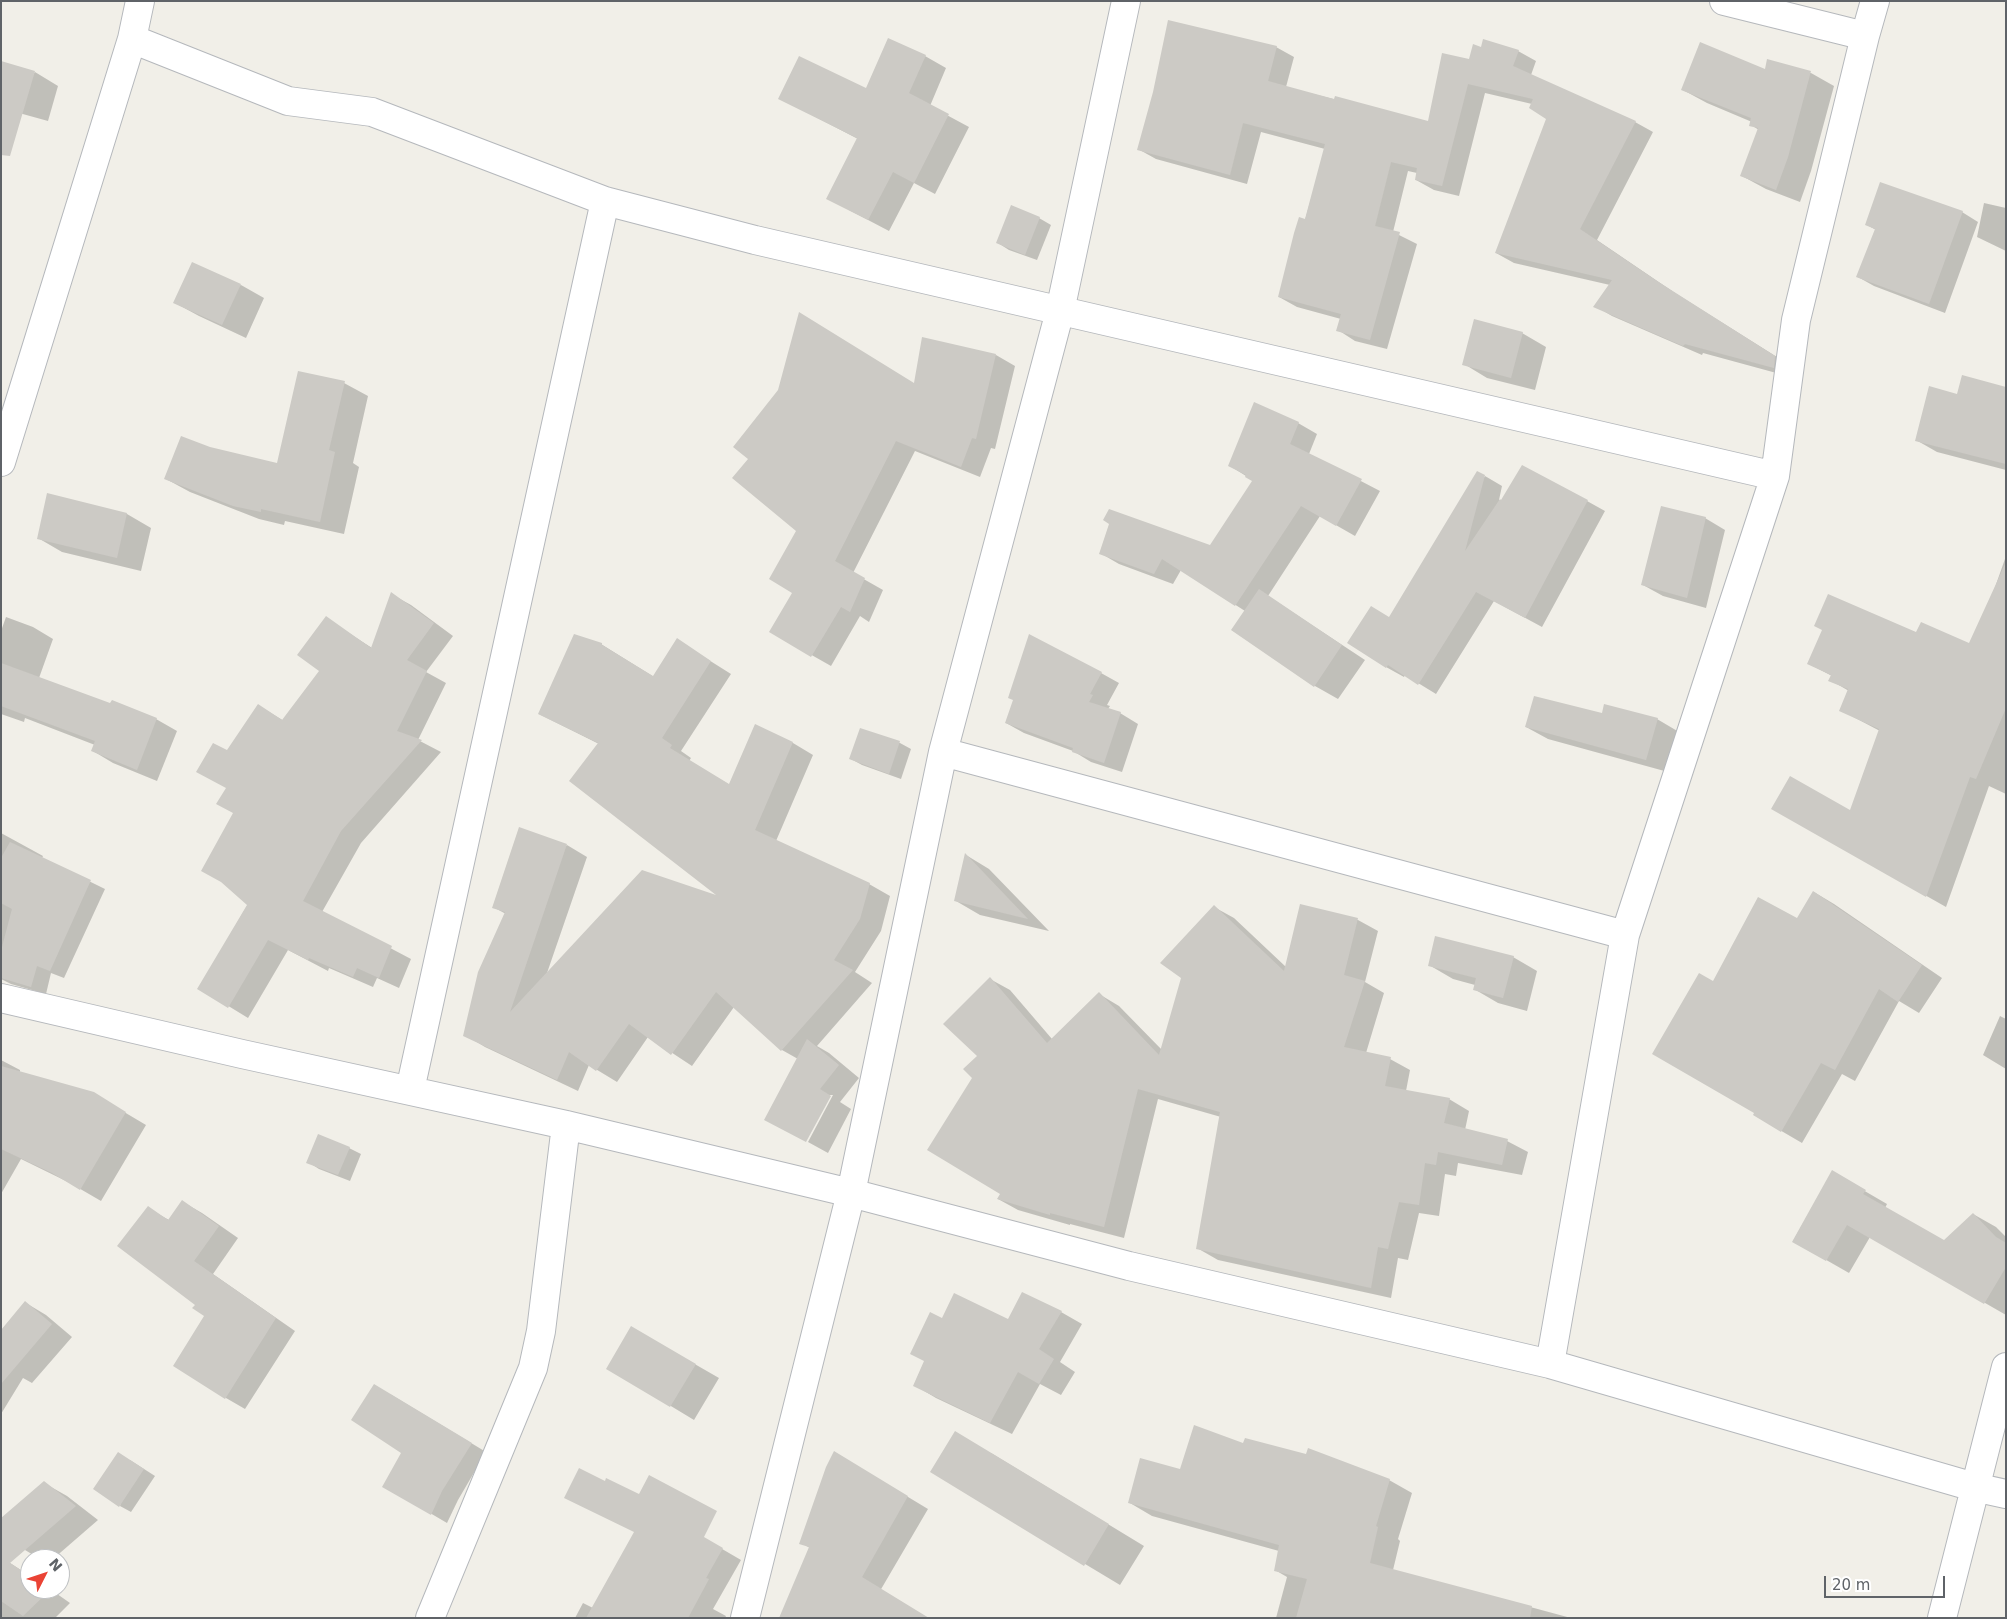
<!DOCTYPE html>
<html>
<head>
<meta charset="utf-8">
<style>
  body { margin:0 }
  #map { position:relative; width:2007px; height:1619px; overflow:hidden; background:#f1efe8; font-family:"DejaVu Sans",sans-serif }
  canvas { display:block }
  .frame { position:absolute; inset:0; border:2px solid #5f6368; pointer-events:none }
  .north { position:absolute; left:20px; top:1549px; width:50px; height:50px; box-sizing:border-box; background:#fff; border:1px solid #bfc1c3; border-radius:50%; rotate:49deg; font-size:14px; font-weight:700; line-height:20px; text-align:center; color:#5f6368 }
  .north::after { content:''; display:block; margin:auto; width:18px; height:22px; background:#ea4335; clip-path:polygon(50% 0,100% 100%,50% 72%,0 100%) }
  .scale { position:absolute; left:1824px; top:1576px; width:121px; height:22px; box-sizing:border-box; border:2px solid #5f6368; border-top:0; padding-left:6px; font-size:15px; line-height:18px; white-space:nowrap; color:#5f6368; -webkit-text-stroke:4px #fff; paint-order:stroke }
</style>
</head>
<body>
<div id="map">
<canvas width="2007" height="1619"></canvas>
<div class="frame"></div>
<div class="north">N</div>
<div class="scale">20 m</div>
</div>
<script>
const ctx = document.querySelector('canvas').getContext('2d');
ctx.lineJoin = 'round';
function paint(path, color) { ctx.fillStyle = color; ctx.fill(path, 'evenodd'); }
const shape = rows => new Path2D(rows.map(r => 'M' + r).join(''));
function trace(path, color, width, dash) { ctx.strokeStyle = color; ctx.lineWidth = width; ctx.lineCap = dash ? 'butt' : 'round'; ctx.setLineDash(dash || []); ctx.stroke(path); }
paint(shape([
  [1276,47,1294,57,1286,87,1428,123,1470,61,1482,49,1518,51,1536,61,1531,75,1635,122,1653,132,1597,240,1675,293,1793,367,1791,377,1703,353,1702,355,1612,316,1595,306,1610,285,1514,263,1496,253,1548,118,1532,104,1485,93,1459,196,1434,190,1416,180,1417,173,1408,171,1393,232,1417,244,1387,349,1355,341,1338,330,1341,319,1297,307,1279,297,1305,220,1325,149,1261,132,1247,184,1156,159,1138,149],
  [925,56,946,68,930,106,969,127,935,194,914,183,889,231,849,210,858,139,779,98,867,90],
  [1765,71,1811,73,1834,86,1811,171,1800,202,1766,189,1742,176,1759,130,1751,125,1752,122,1707,103,1683,90],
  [35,72,58,86,48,121,1,108],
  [1984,203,2006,208,2006,251,1977,237],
  [1962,212,1978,222,1945,313,1874,286,1858,277,1876,230,1867,225],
  [1039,218,1051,225,1037,260,1009,250,998,243],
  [241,285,264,298,246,338,199,316,175,303],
  [1522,333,1546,347,1535,390,1487,378,1464,364],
  [996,355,1015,366,995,449,991,448,980,477,915,451,853,573,883,590,869,622,860,616,831,666,771,632,915,384],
  [344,383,368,396,353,463,359,467,344,534,285,521,284,525,259,519,190,492,166,479,210,448,278,465],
  [2006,388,2006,470,1937,452,1916,440,1958,395],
  [1298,423,1317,434,1309,454,1380,491,1355,536,1320,516,1268,596,1365,660,1338,699,1315,686,1232,630,1245,611,1181,570,1173,584,1119,564,1100,553,1210,547,1254,481,1230,466],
  [1485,476,1502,486,1499,500,1502,501,1587,501,1605,511,1542,627,1494,601,1436,694,1405,675,1404,677,1386,667,1390,618],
  [48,495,127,514,151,528,141,571,62,552,38,538],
  [1705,518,1725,530,1706,608,1663,596,1643,585],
  [2006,556,2006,794,1989,786,1946,907,1773,809,1851,812,1880,731,1840,710,1849,691,1830,680,1832,676,1809,664,1917,634,1970,645,1993,593],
  [391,594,411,605,453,636,426,672,446,683,418,740,441,752,361,843,322,912,411,959,399,988,377,978,373,987,329,968,328,971,288,950,248,1018,199,988,248,904,235,813,227,788,227,752,258,705,284,721,320,671,326,618,372,648],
  [6,617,33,627,53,639,39,678,111,705,156,719,177,731,157,781,113,763,93,751,95,745,25,718,24,722,1,714,1,631],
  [677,640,731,674,681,751,691,758,689,761,730,785,756,726,793,743,813,755,776,841,869,884,890,896,881,931,855,972,872,983,817,1046,829,1053,859,1078,840,1102,851,1109,828,1153,808,1142,833,1095,830,1095,805,1141,798,1059,782,1050,734,1007,692,1066,648,1037,617,1082,589,1065,578,1091,485,1047,465,1035,506,914,493,907,567,845,587,857,547,973,722,898,599,744,539,714,601,644,654,677],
  [1101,673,1119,683,1107,705,1110,706,1108,709,1120,713,1138,724,1122,772,1091,762,1073,751,1024,733,1006,723],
  [1603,715,1657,719,1679,732,1668,772,1548,739,1526,727],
  [861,729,900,743,911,749,901,779,862,765,851,759],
  [1,833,43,856,42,858,105,889,64,978,51,973,46,994,11,984,1,979],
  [966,855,989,869,1049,931,980,915,956,901],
  [1814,892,1834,904,1942,978,1919,1013,1899,1001,1855,1081,1842,1074,1802,1143,1754,1115,1797,920],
  [1301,905,1358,920,1378,931,1365,982,1384,993,1366,1053,1390,1059,1410,1070,1406,1091,1449,1099,1469,1111,1465,1130,1507,1141,1528,1152,1522,1175,1458,1163,1456,1176,1445,1174,1439,1216,1419,1213,1408,1260,1398,1258,1391,1298,1218,1260,1197,1248,1221,1117,1158,1099,1124,1238,1070,1224,1070,1225,1018,1210,998,1199,1001,1194,973,1077,979,1056,990,979,1010,990,1052,1039,1099,994,1119,1006,1162,1050,1214,907,1234,918,1286,967],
  [1513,957,1537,971,1527,1011,1498,1003,1474,989,1475,985,1453,979,1429,965],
  [2000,1016,2006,1019,2006,1069,1983,1055],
  [1,1060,20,1070,20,1072,114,1106,146,1125,101,1201,70,1183,21,1159,1,1194],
  [349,1148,361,1154,350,1181,319,1169,308,1162],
  [1832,1172,1887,1204,1885,1208,1944,1242,1973,1214,1996,1227,2006,1237,2006,1315,1870,1237,1849,1273,1793,1241],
  [183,1202,202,1213,238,1238,213,1274,295,1331,245,1409,226,1398,206,1316,196,1304,148,1208,169,1220],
  [26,1303,46,1315,72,1337,32,1383,23,1378,1,1414,1,1332],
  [1061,1312,1082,1324,1060,1362,1075,1372,1061,1395,1040,1384,1012,1434,936,1398,914,1385,943,1320,1009,1321],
  [632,1328,719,1378,694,1420,608,1368],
  [390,1394,486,1452,458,1500,447,1523,384,1486,403,1453],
  [1244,1445,1389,1480,1412,1493,1398,1539,1400,1541,1393,1570,1571,1618,1276,1618,1287,1577,1275,1570,1279,1551,1152,1516,1130,1503,1180,1471],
  [991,1453,1144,1546,1120,1585,932,1472],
  [130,1460,155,1476,131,1512,120,1506],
  [855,1465,928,1509,870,1608,810,1548,801,1543],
  [44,1483,67,1496,98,1520,53,1559,40,1559,25,1550],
  [693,1532,741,1560,713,1609,726,1616,725,1618,668,1618],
  [1,1557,30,1576,30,1589,50,1589,70,1603,55,1618,1,1618],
  [583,1603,613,1618,575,1618]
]), '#0003');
paint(shape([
  [1168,20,1277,46,1268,81,1334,99,1335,96,1428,121,1442,53,1469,59,1473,44,1481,47,1483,39,1519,50,1513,66,1636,121,1580,229,1657,281,1775,356,1774,368,1685,344,1683,346,1593,307,1612,280,1495,253,1546,119,1529,108,1533,99,1468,84,1442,186,1415,180,1417,168,1391,162,1375,226,1400,232,1370,340,1336,331,1341,314,1278,297,1294,233,1299,217,1305,219,1325,144,1243,123,1230,175,1137,150,1153,92],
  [888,38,926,55,909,93,949,114,914,183,893,172,868,220,826,199,857,138,778,99,799,56,866,88],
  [1700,42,1765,69,1767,59,1811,71,1788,157,1776,190,1740,176,1758,128,1749,126,1751,118,1681,90],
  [1,61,35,71,10,156,1,155],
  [1880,182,1963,211,1929,304,1856,277,1875,229,1865,225],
  [1011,205,1040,217,1025,255,996,243],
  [192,262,241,284,222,325,173,303],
  [799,312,914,383,922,337,996,354,976,439,972,438,961,467,896,441,835,561,865,578,850,612,841,607,811,657,769,632,792,593,769,579,796,531,732,478,748,459,733,447,778,390],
  [1474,319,1523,332,1511,378,1462,365],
  [298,371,345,381,329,450,335,452,320,522,261,509,261,512,233,506,164,479,181,436,210,447,277,463],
  [1962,375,2006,387,2006,464,1915,441,1929,386,1957,394],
  [1254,402,1299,422,1290,444,1362,479,1336,526,1301,506,1235,606,1162,559,1154,574,1099,554,1109,524,1103,520,1109,509,1210,545,1252,481,1245,477,1246,475,1228,466],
  [1522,465,1588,500,1525,618,1476,592,1418,685,1388,665,1386,668,1347,643,1371,606,1389,617,1477,471,1485,475,1465,551,1500,499,1501,500],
  [47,493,127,513,117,558,37,539],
  [1661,506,1706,517,1687,598,1641,585],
  [2006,562,2006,708,1976,779,1970,777,1926,897,1771,809,1790,776,1850,810,1879,729,1839,711,1848,689,1828,681,1831,675,1807,664,1822,630,1814,626,1828,594,1916,632,1921,622,1969,643],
  [1259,589,1342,645,1314,687,1231,630],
  [391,592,434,623,407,660,427,671,397,731,422,740,341,831,303,901,392,946,379,978,357,968,353,977,309,958,308,960,268,940,228,1008,197,989,247,905,221,882,201,871,233,813,216,804,226,788,196,772,213,743,227,750,258,704,282,720,319,671,297,655,326,616,371,648],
  [574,634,602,643,602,645,653,676,677,638,711,661,662,738,672,745,670,748,729,784,755,724,793,742,755,830,870,883,860,919,834,960,853,970,781,1051,716,992,671,1055,629,1024,596,1071,569,1052,557,1080,463,1036,478,972,505,912,492,908,519,827,567,844,510,1012,642,870,716,895,569,781,598,743,538,714],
  [1029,634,1102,672,1090,694,1093,695,1089,702,1121,712,1104,763,1072,752,1073,748,1005,723,1013,700,1008,698],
  [1,663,110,703,112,700,157,718,137,770,91,751,95,741,1,706],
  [1534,696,1602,713,1604,704,1658,718,1646,760,1525,727],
  [860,728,900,741,889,774,849,759],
  [10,842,91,880,50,971,37,966,31,987,1,978,1,951,12,909,1,903,1,858],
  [965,853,1028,919,954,901],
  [1813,891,1922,965,1898,1002,1879,989,1835,1070,1821,1063,1781,1132,1753,1115,1754,1113,1652,1054,1699,973,1713,981,1758,897,1797,918],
  [1300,904,1358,918,1344,975,1365,981,1344,1047,1391,1057,1385,1086,1450,1098,1444,1123,1508,1139,1502,1165,1438,1152,1436,1165,1425,1163,1419,1205,1399,1202,1388,1249,1378,1247,1371,1288,1196,1249,1220,1112,1138,1089,1104,1227,1050,1213,1050,1215,997,1199,1000,1194,927,1150,972,1078,963,1069,977,1056,943,1024,990,977,1047,1043,1099,992,1159,1055,1181,978,1160,963,1214,905,1284,971],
  [1435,936,1514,956,1503,998,1473,990,1476,978,1428,966],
  [807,1039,839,1065,820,1089,831,1096,806,1142,764,1120],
  [1,1066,94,1092,126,1112,80,1190,52,1173,1,1149],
  [318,1134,350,1147,338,1175,306,1163],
  [1832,1170,1866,1190,1863,1194,1944,1240,1973,1213,1996,1237,2006,1243,2006,1267,1984,1304,1847,1225,1826,1261,1792,1242],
  [182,1200,219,1226,194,1261,276,1318,225,1399,173,1366,204,1316,192,1308,195,1305,117,1246,148,1206,168,1220],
  [1022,1292,1062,1311,1039,1349,1054,1359,1039,1384,1018,1372,990,1423,913,1386,924,1361,910,1354,930,1312,942,1318,954,1293,1008,1319],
  [25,1301,52,1324,1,1384,1,1330],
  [631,1326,696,1364,670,1407,606,1369],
  [374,1384,472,1443,442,1491,431,1515,382,1487,401,1453,351,1420],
  [1194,1425,1243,1443,1245,1438,1306,1454,1308,1448,1390,1479,1376,1526,1378,1527,1370,1563,1532,1606,1530,1618,1296,1618,1307,1579,1274,1571,1279,1545,1128,1503,1140,1458,1180,1469],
  [955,1431,1109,1524,1084,1566,930,1472],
  [834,1451,908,1496,862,1577,929,1618,779,1618,809,1547,799,1544,826,1467],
  [118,1452,144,1469,119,1507,93,1489],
  [579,1468,605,1481,606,1478,639,1494,649,1475,717,1511,704,1537,723,1548,706,1578,709,1579,688,1618,586,1618,634,1532,564,1498],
  [44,1481,76,1506,10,1563,30,1576,30,1589,50,1590,23,1616,1,1601,1,1518]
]), '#cccac5');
const minor = shape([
  [1724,1,1865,36],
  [132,39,288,101,372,112,605,201,755,240,1775,476],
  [1,462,132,39,140,1],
  [943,752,1625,935],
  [1,998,242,1054,566,1125,851,1193,1129,1266,1550,1364,1974,1487,2006,1494],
  [410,1090,605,201],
  [1550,1364,1625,935,1775,476,1796,320,1865,36,1875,1],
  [430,1618,533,1368,541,1331,566,1125],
  [745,1618,851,1193,943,752,1060,311,1126,1],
  [1942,1618,2006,1367]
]);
trace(minor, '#b5b8bc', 30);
trace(minor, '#fff', 28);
</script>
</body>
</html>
